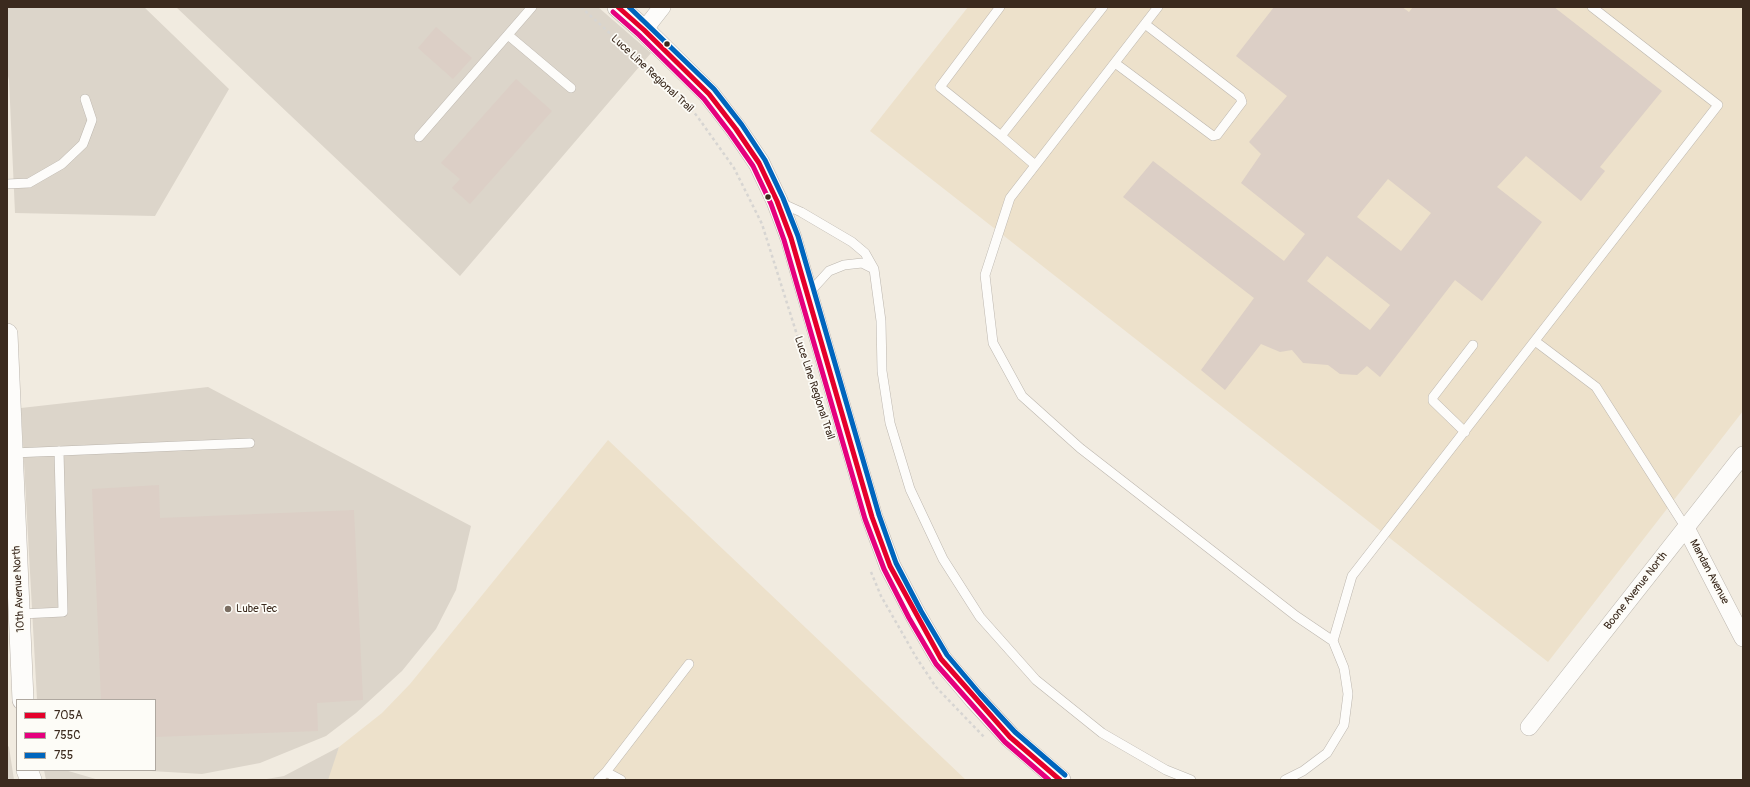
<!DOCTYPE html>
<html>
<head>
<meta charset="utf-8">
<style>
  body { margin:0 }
  #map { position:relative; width:1750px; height:787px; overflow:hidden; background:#f1ebe0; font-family:Pangolin,sans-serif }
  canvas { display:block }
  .frame { position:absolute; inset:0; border:8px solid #3b2a1e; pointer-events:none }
  .legend { position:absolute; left:16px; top:699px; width:140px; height:72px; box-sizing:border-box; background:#fdfcf7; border:1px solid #afa8a0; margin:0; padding:5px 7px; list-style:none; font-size:12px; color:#3b2a1e }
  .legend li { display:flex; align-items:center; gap:8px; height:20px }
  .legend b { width:20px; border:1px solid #afa8a0 }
</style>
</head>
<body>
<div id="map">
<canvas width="1750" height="787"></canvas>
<div class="frame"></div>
<ul class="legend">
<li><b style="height:5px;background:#e4002b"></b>705A</li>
<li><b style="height:5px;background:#e5007d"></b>755C</li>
<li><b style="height:5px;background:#0065bd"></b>755</li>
</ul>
</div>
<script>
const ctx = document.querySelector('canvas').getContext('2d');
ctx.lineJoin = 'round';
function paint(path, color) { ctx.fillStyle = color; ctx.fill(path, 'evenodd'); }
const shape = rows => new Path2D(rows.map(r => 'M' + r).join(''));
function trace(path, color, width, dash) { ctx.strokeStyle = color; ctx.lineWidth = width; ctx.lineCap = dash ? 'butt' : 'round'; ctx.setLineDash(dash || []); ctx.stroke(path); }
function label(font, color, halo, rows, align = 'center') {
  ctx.font = font + ' Pangolin,sans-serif'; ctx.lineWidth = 3.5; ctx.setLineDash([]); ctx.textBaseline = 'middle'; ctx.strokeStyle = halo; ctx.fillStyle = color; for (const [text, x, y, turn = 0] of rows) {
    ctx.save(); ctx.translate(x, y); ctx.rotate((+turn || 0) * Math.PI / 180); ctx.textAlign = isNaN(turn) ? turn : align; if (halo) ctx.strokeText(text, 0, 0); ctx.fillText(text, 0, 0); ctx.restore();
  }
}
paint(shape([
  [968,7,1743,7,1743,411,1548,662,870,131],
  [608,440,966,780,326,780,339,747,382,713,410,684]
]), '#ede1cb');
paint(shape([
  [7,7,144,7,229,89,155,216,15,213,9,80,7,72],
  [176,7,598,7,651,53,460,276],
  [208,387,471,526,456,590,436,629,402,671,356,713,326,736,260,763,202,774,134,770,155,770,155,700,37,700,21,408],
  [7,745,9,747,14,780,7,780],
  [339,747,328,780,261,780,284,776],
  [44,770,65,770,99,780,46,780]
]), '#dcd5ca');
paint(shape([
  [1274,7,1402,7,1409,12,1413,7,1554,7,1662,91,1600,167,1605,171,1581,201,1526,156,1497,187,1542,222,1482,301,1455,280,1380,377,1367,366,1357,375,1340,374,1328,365,1303,363,1292,350,1280,352,1261,344,1225,390,1201,370,1254,298,1123,197,1153,161,1284,261,1305,234,1241,183,1261,154,1249,142,1287,96,1236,56],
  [1388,179,1431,213,1401,251,1357,217],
  [1327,256,1390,305,1370,330,1307,281],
  [436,27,472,58,453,79,418,48],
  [516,79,552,111,470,204,452,188,460,179,441,163],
  [159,485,160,518,354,510,363,700,317,703,318,731,155,737,155,700,101,700,92,489]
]), '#dccfc6');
const service = shape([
  [1000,7,940,87,1001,136,1103,7],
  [1158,7,1010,198,985,275,993,343,1022,396,1080,448,1296,616,1333,641,1344,668,1348,694,1344,725,1327,753,1303,771,1285,780],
  [508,35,571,88],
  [1115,63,1213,136,1217,135,1242,102,1240,97,1145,24],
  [1001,136,1035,165],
  [419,137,532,7],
  [7,184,29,183,62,164,83,144,92,120,85,99],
  [779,202,801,212,852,242,865,253,874,269,881,321,882,371,890,423,910,489,943,559,980,617,1036,680,1102,733,1166,770,1191,780],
  [809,293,829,271,844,265,862,263,874,269],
  [1535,341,1596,387,1686,528],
  [1465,432,1433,401,1433,397,1473,345],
  [13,453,250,443],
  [21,614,63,612,59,451],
  [1333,641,1352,576,1718,105,1592,7],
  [606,772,689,664],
  [598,780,606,772,621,780]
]);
const minor = shape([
  [644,30,662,7],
  [1686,528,1743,638],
  [1529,727,1743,455]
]);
const tertiary = shape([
  [618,7,644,30,709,94,736,129,759,163,777,201,791,238,872,517,890,566,915,614,941,659,975,699,1010,737,1060,780],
  [7,334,23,700],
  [27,770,31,780]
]);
trace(service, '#bcb6ae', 10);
trace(minor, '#bcb6ae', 18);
trace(tertiary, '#bcb6ae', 22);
trace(shape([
  [581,7,681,98,697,116,734,168,762,224,822,414],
  [871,572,881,596,916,657,936,687,985,738]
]), '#d7d5d2', 2.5, [3, 3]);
trace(service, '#fdfcfa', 9);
trace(minor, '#fdfcfa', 17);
trace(tertiary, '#fdfcfa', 21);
trace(shape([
  [618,7,644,30,709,94,736,129,759,163,777,201,791,238,872,517,890,566,941,659,1010,737,1060,780]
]), '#e4002b', 5);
trace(shape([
  [613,12,639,35,704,99,730,133,753,166,771,204,784,240,865,519,884,569,909,618,936,664,1005,742,1049,780]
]), '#e5007d', 5);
trace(shape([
  [629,7,714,89,742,125,765,160,783,198,798,236,879,515,896,563,921,611,947,655,980,694,1015,732,1065,775]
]), '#0065bd', 5);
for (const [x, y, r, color] of [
  [667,44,3.5,"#3b2a1e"],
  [768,197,3.5,"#3b2a1e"],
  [228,609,4,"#7b6e62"]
]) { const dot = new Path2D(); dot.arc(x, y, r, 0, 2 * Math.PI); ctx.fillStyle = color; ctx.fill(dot); trace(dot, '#fdfcf7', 1.5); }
label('11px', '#3b2a1e', '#fdfcf7', [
  ["Luce Line Regional Trail",652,74,43],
  ["Luce Line Regional Trail",814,388,72],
  ["Mandan Avenue",1709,572,62],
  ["10th Avenue North",19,589,-93],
  ["Boone Avenue North",1636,591,-52]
]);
label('11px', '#3b2a1e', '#fdfcf7', [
  ["Lube Tec",236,609]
], 'left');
</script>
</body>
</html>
